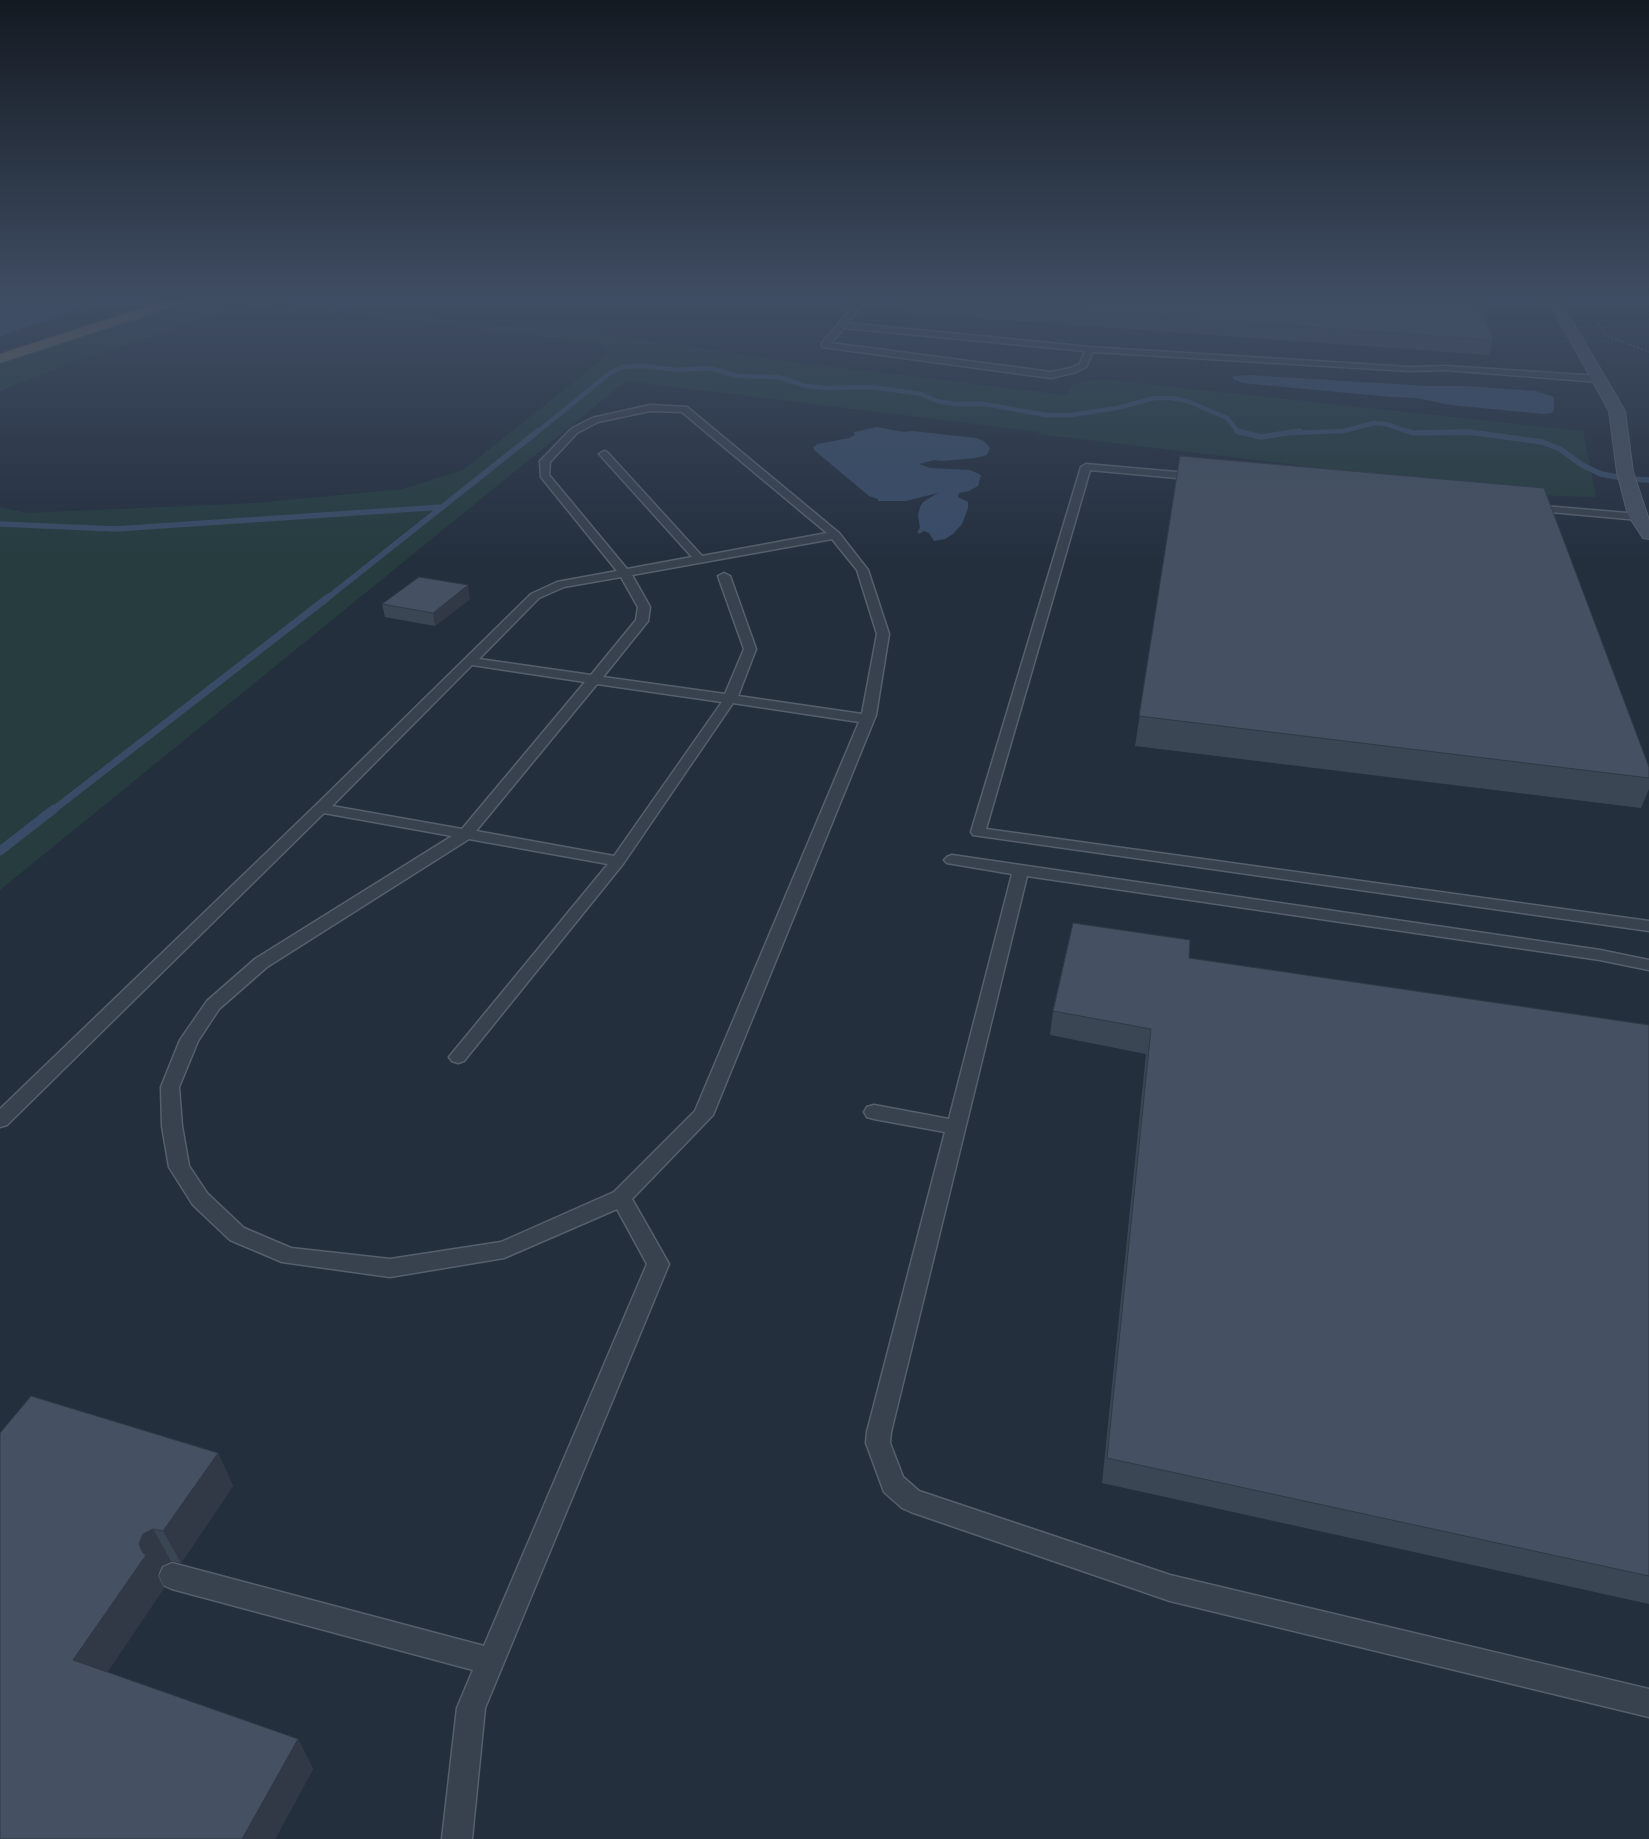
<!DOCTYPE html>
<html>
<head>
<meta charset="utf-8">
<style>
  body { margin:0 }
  canvas { display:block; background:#242f3e }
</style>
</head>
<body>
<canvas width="1649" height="1839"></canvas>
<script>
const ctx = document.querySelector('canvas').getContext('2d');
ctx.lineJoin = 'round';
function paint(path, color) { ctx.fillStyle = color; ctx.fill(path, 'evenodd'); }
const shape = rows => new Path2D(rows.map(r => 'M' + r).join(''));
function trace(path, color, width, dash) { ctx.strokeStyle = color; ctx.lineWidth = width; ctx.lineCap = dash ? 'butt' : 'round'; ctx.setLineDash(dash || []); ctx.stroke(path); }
paint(shape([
  [193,300,259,300,253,302,615,336,794,362,1065,395,1073,385,1100,379,1583,431,1596,497,1557,496,1039,434,1039,432,626,381,0,890,0,507,27,513,255,503,403,489,463,470,610,353,601,343,252,302,64,366,0,391,0,363]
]), '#263c3f');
paint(shape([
  [26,300,99,300,0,337,0,309],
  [1248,375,1427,386,1466,386,1536,391,1554,397,1554,410,1552,413,1544,414,1450,405,1417,398,1391,397,1242,383,1232,378,1234,376],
  [877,427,904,432,912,431,976,438,984,441,990,448,987,455,975,458,942,461,934,460,919,464,930,468,970,470,981,475,978,486,969,491,959,493,958,497,968,502,968,508,962,524,953,534,945,539,934,541,929,533,924,531,919,534,917,532,920,528,918,515,920,507,923,502,938,493,906,501,878,501,878,499,869,496,814,450,813,447,818,444,849,438,855,435,854,432]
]), '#394c67');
trace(shape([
  [536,433,610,373,622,367,643,366,677,370,709,368,737,376,778,377,806,386,826,388,871,387,921,394,937,401,954,404,985,404,1046,415,1071,415,1117,408,1155,398,1171,398,1187,401,1227,418,1239,433],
  [1291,433,1343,431,1374,423,1386,424,1412,433],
  [1435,433,1473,433]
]), '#394c67', 4.5);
trace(shape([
  [1237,431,1261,437,1300,431],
  [1408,431,1413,433,1469,432,1542,442,1560,449,1582,465,1601,474,1628,479,1649,480],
  [0,524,115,529,443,507],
  [325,600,538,431]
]), '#394c67', 5.5);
trace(shape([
  [52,811,327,598]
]), '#394c67', 7);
trace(shape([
  [0,851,54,809]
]), '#394c67', 9);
const lane = shape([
  [859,300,867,300,847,323,1090,347,1409,367,1446,366,1599,376,1603,379,1599,382,1446,370,1409,371,1093,352,1086,367,1076,372,1051,378,822,347,822,343,859,300],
  [844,328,1085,351,1080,364,1070,368,1051,372,831,343,844,328],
  [650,405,687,407,839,533,868,570,889,634,876,715,713,1115,632,1199,669,1264,485,1708,472,1839,442,1839,457,1708,473,1670,172,1589,163,1585,159,1576,163,1567,172,1563,484,1646,647,1264,617,1209,504,1258,390,1277,282,1262,230,1240,193,1205,169,1167,162,1126,161,1087,180,1040,207,1001,255,959,452,836,324,813,7,1125,0,1127,0,1109,316,805,531,594,557,582,617,571,541,477,540,461,571,429,592,418,650,405],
  [650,411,682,412,827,533,702,556,607,452,604,451,599,454,601,456,692,557,627,569,549,475,550,462,577,433,598,422,650,411],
  [832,539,857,570,877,634,862,714,738,696,756,649,730,576,724,573,718,576,744,649,725,694,603,677,648,621,650,607,632,575,832,539],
  [621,577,638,607,636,620,591,675,479,659,539,598,564,587,621,577],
  [472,665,585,682,462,829,332,806,472,665],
  [597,684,722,702,614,856,476,831,597,684],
  [733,703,859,722,695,1111,614,1192,501,1242,390,1259,291,1248,244,1228,207,1193,189,1166,182,1126,179,1087,198,1041,219,1009,267,967,469,839,608,864,449,1057,452,1061,458,1063,464,1061,623,864,733,703],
  [1086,464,1199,474,1204,477,1199,480,1090,470,986,829,1649,921,1649,931,973,835,971,832,1081,467,1086,464],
  [1532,505,1639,514,1644,517,1639,520,1528,510,1527,508,1532,505],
  [952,855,1600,950,1649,960,1649,970,1600,960,1027,876,891,1432,890,1443,903,1477,919,1491,1170,1575,1649,1689,1649,1717,1170,1601,911,1512,902,1508,884,1492,866,1443,867,1432,945,1132,874,1119,867,1117,864,1112,867,1107,874,1105,949,1119,1012,874,947,863,944,860,947,857,952,855]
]);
const secondary = shape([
  [1548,300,1560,300,1625,411,1633,472,1649,520,1649,539,1643,538,1628,515,1617,472,1609,411,1548,300]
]);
const highway = shape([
  [168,300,186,300,184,303,0,363,0,354,168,300]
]);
trace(lane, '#565f6c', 3);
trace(secondary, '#565f6c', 2);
trace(highway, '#434c59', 2);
trace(shape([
  [1599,323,1605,335,1649,352]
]), '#44595c', 2, [2, 2]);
paint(lane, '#38414e');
paint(secondary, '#465061');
paint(highway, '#746855');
paint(shape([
  [908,300,1478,300,1493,340,1489,355,907,313],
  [1180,456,1649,767,1649,789,1641,808,1135,746],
  [470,599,435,626,385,617,382,604],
  [1189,958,1649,1025,1649,1604,1102,1483,1146,1054,1050,1035,1053,1011],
  [0,1433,218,1453,233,1486,181,1563,171,1561,161,1566,158,1576,164,1588,107,1672,298,1739,313,1769,275,1839,0,1839]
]), '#3b4654');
paint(shape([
  [468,585,470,599,435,626,433,613],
  [218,1453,233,1486,181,1563,163,1531],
  [153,1529,171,1561,161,1566,158,1576,164,1588,95,1691,73,1660,139,1544,143,1534],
  [298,1739,313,1769,275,1839,242,1839]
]), '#303945');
const building = shape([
  [919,300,1478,300,1493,340,919,300],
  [1180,456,1544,488,1649,767,1649,778,1139,716,1180,456],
  [419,577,468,585,433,613,382,604,419,577],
  [1073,923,1190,940,1189,958,1649,1025,1649,1576,1107,1458,1151,1029,1053,1011,1073,923],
  [31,1396,218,1453,163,1531,153,1529,143,1534,139,1544,143,1553,146,1555,73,1660,298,1739,242,1839,0,1839,0,1433,31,1396]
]);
paint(building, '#455162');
trace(building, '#303945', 1);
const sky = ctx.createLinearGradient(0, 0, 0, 557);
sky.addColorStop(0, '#141a22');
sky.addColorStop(0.54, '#3f4d63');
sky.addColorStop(1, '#3f4d6300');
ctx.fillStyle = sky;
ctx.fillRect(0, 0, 1649, 557);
</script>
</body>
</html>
